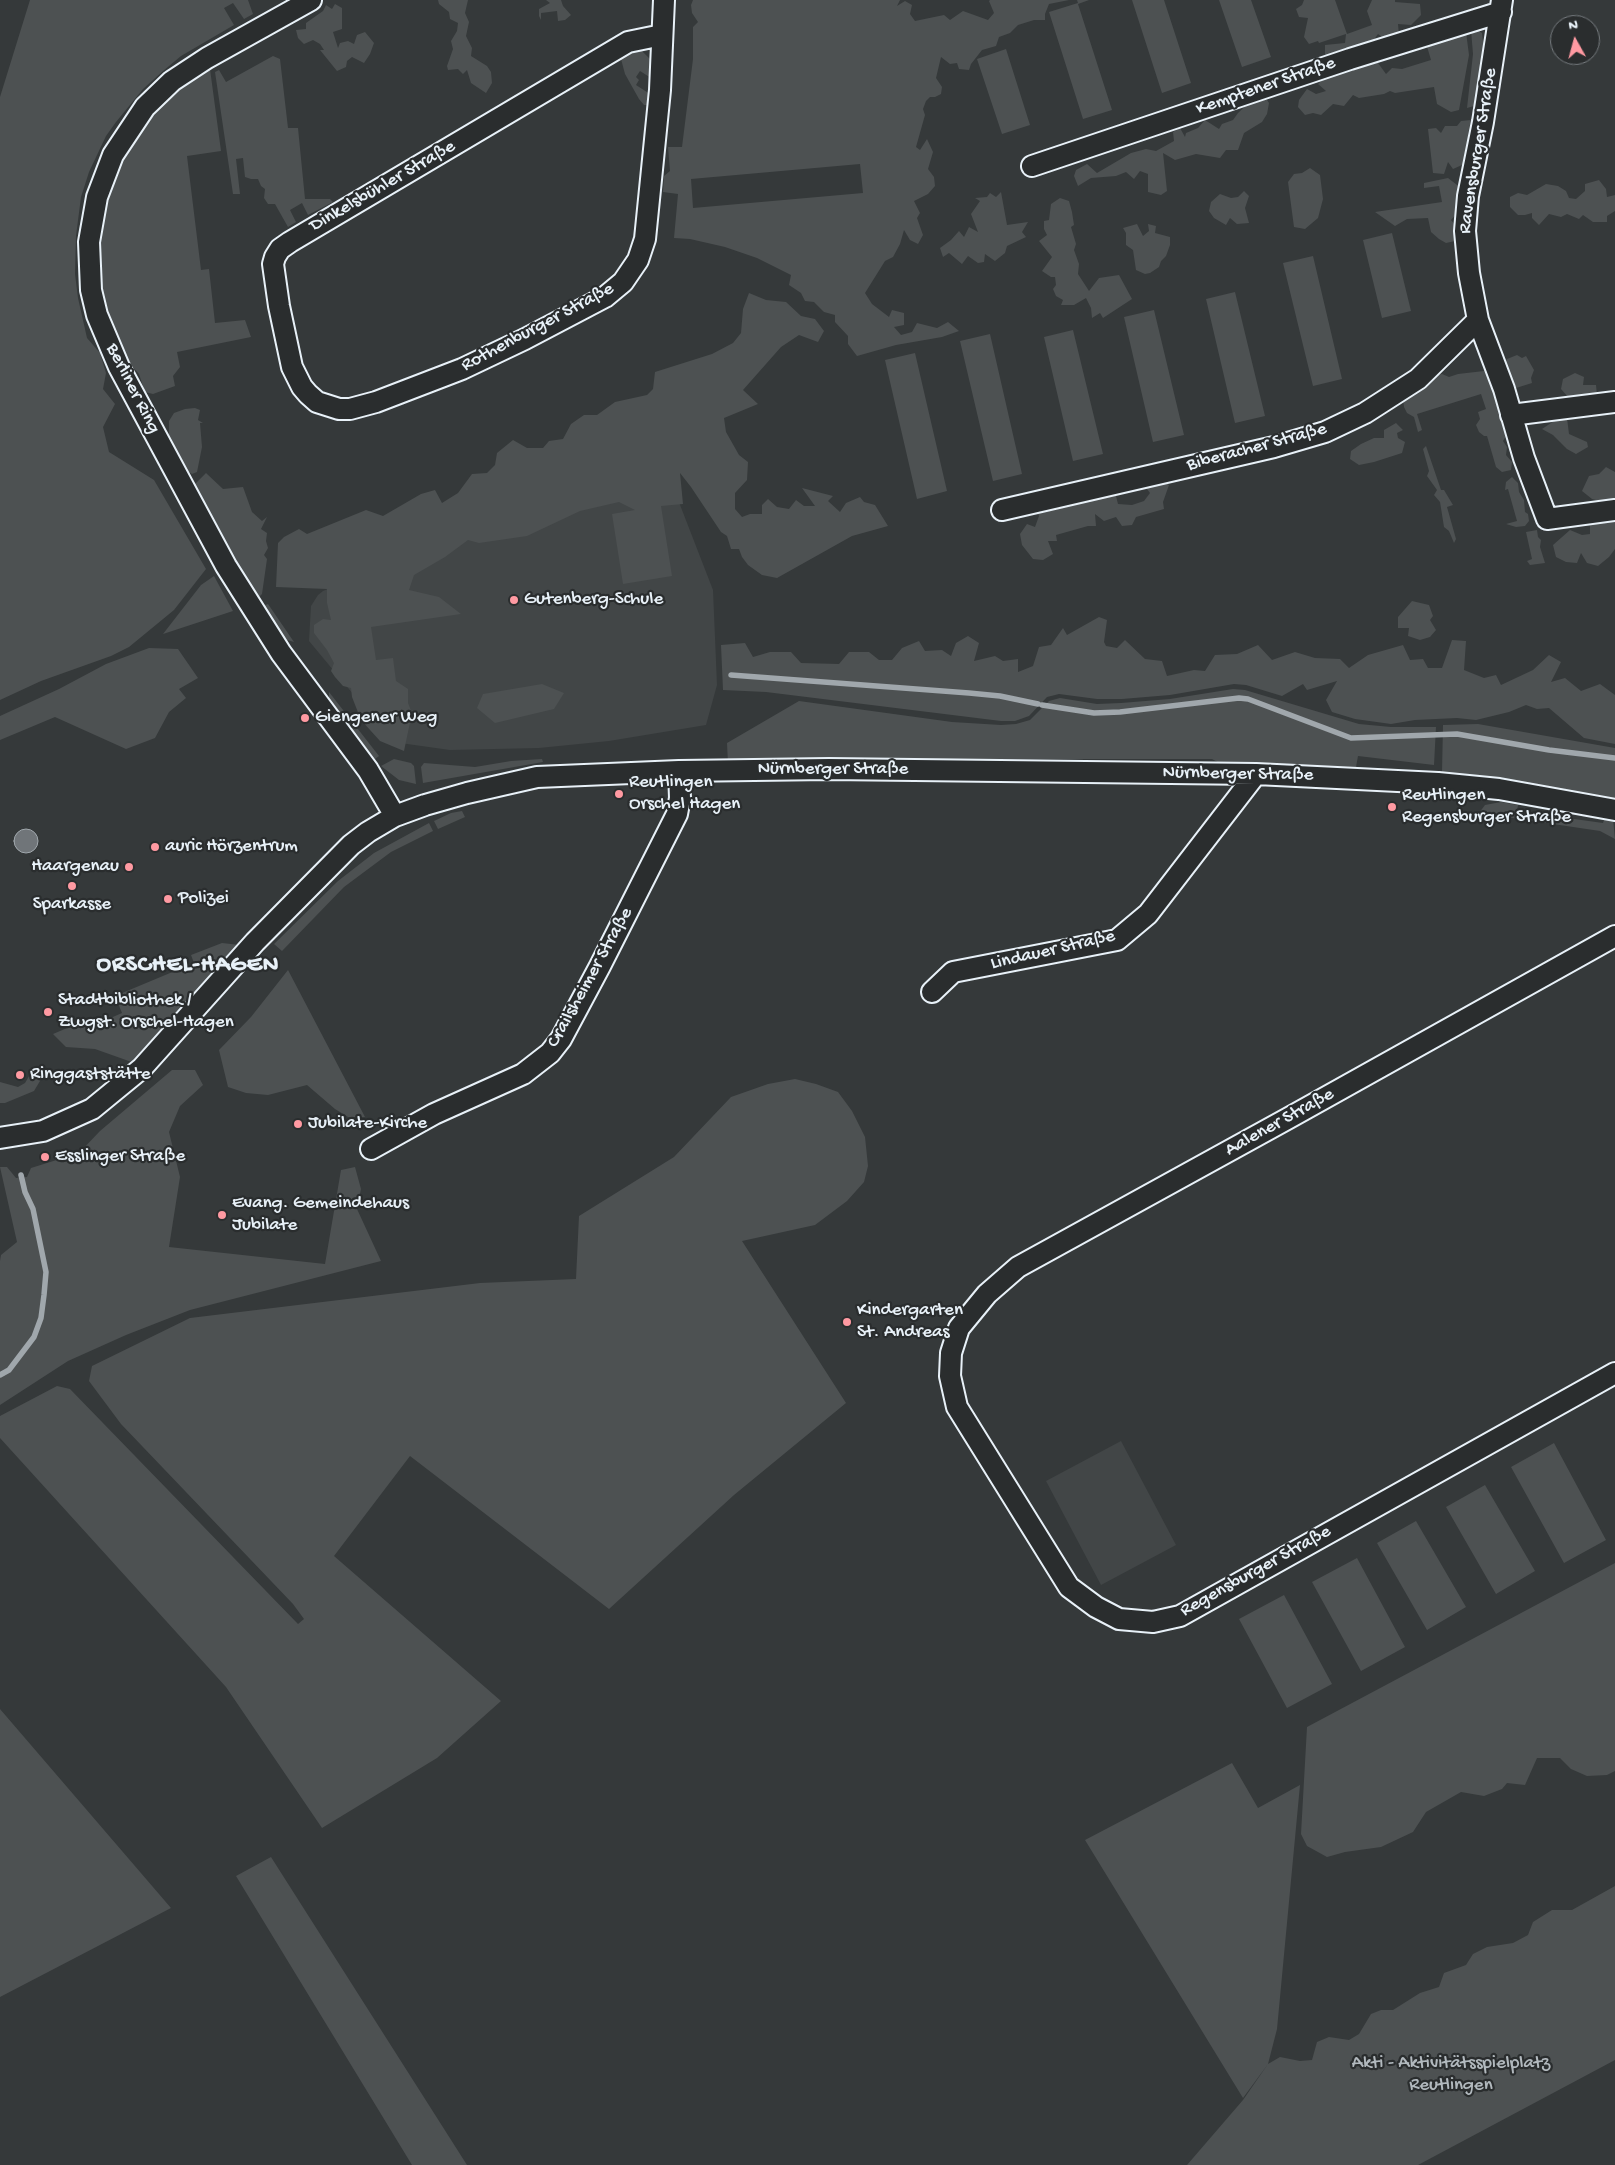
<!DOCTYPE html>
<html>
<head>
<meta charset="utf-8">
<style>
  body { margin:0 }
  #map { position:relative; width:1615px; height:2165px; overflow:hidden; background:#35393a; font-family:"Gochi Hand",sans-serif }
  canvas { display:block }
  .north { position:absolute; left:1550px; top:15px; width:50px; height:50px; box-sizing:border-box; background:#2a2d2e; border:1px solid #767b7f; border-radius:50%; rotate:353deg; font-size:14px; font-weight:700; line-height:20px; text-align:center; color:#e8f1f8 }
  .north::after { content:''; display:block; margin:auto; width:18px; height:22px; background:#ff9aa2; clip-path:polygon(50% 0,100% 100%,50% 72%,0 100%) }
</style>
</head>
<body>
<div id="map">
<canvas width="1615" height="2165"></canvas>
<div class="north">N</div>
</div>
<script>
const ctx = document.querySelector('canvas').getContext('2d');
ctx.lineJoin = 'round';
function paint(path, color) { ctx.fillStyle = color; ctx.fill(path, 'evenodd'); }
const shape = rows => new Path2D(rows.map(r => 'M' + r).join(''));
function trace(path, color, width, dash) { ctx.strokeStyle = color; ctx.lineWidth = width; ctx.lineCap = dash ? 'butt' : 'round'; ctx.setLineDash(dash || []); ctx.stroke(path); }
function label(font, color, halo, rows, align = 'center') {
  ctx.font = font + ' "Gochi Hand",sans-serif'; ctx.lineWidth = 4.5; ctx.setLineDash([]); ctx.textBaseline = 'middle'; ctx.strokeStyle = halo; ctx.fillStyle = color; for (const [text, x, y, turn = 0] of rows) {
    ctx.save(); ctx.translate(x, y); ctx.rotate((+turn || 0) * Math.PI / 180); ctx.textAlign = isNaN(turn) ? turn : align; if (halo) ctx.strokeText(text, 0, 0); ctx.fillText(text, 0, 0); ctx.restore();
  }
}
paint(shape([
  [658,448,713,590,717,685,706,725,609,741,539,748,450,750,393,742,309,641,311,606,318,595,323,591],
  [1121,1441,1176,1545,1101,1585,1046,1481]
]), '#424647');
paint(shape([
  [30,0,248,0,253,14,244,19,233,3,224,8,234,25,181,56,163,71,143,89,116,122,106,136,89,172,81,197,76,236,75,274,78,298,87,338,100,353,106,373,103,389,115,404,103,427,109,452,154,480,206,569,174,610,129,647,111,656,41,681,0,700,0,97],
  [438,0,468,0,465,13,469,22,466,36,472,48,471,56,487,66,491,72,492,83,486,93,471,83,467,70,463,74,458,69,448,70,447,66,453,49,451,41,457,31,458,23,450,19,449,12,439,4],
  [546,0,561,0,563,6,571,15,565,20,558,21,557,11,541,13,541,20,539,16,539,9,550,3],
  [693,0,900,0,897,6,905,1,912,5,910,14,915,21,944,15,950,20,963,11,988,20,994,13,989,1,990,0,1069,0,1049,4,1045,14,1045,20,1034,20,1018,25,1010,33,999,37,996,46,982,50,971,64,969,70,959,69,957,63,950,64,941,57,936,78,942,87,941,94,935,97,930,97,926,101,923,109,925,115,916,147,920,150,927,139,933,152,928,169,934,177,935,186,928,194,914,201,920,213,917,218,923,235,918,244,910,240,904,230,900,244,893,257,885,261,865,293,872,304,889,317,892,310,904,313,904,325,894,327,901,335,912,332,917,323,937,328,948,322,959,331,942,337,896,345,857,356,848,344,848,336,835,322,835,315,824,312,814,302,805,301,801,293,789,285,791,275,757,258,725,247,690,239,674,238,678,194,663,192,664,176,670,171,668,147,682,147,693,59,693,27,698,22,692,13,691,5],
  [860,164,863,193,693,208,691,179],
  [1077,0,1089,0,1078,4,1112,110,1083,119,1049,12,1078,3],
  [1132,0,1164,0,1191,83,1162,93],
  [1219,0,1251,0,1271,57,1242,67],
  [1304,0,1335,0,1347,34,1372,25,1367,11,1372,0,1395,0,1395,2,1420,4,1421,15,1411,25,1398,24,1399,35,1393,45,1378,34,1373,41,1378,63,1386,74,1392,68,1402,69,1431,60,1426,43,1466,32,1469,55,1459,110,1451,112,1437,104,1434,87,1395,93,1390,91,1384,94,1359,98,1353,95,1344,106,1333,104,1321,115,1313,113,1305,115,1298,107,1299,100,1307,89,1316,94,1326,91,1318,84,1323,79,1330,59,1325,54,1325,45,1345,43,1346,34,1319,43,1318,41,1309,44,1304,37,1308,18,1299,17,1296,9,1302,5],
  [335,4,342,8,342,29,333,32,338,48,340,43,348,41,354,44,357,35,365,32,374,43,370,54,364,63,352,57,347,61,346,67,337,71,320,50,324,50,320,44,313,40,304,44,298,38,296,30,306,29,306,23,323,11,326,5,332,9],
  [1476,29,1482,33,1484,50,1474,106,1467,108,1473,54,1471,30],
  [1006,49,1030,125,1002,134,977,59],
  [641,50,650,59,651,78,640,71,636,77,639,80,636,85,650,94,649,105,644,105,639,99,625,74,621,59,633,51],
  [273,56,280,59,288,128,298,128,305,199,330,199,333,202,308,215,302,203,290,210,296,222,288,227,275,204,268,204,264,198,265,189,261,186,258,179,251,179,245,177,243,158,236,159,240,194,233,194,215,72,219,70,226,82],
  [210,69,221,151,187,156,201,270,209,269,215,323,245,320,251,337,177,352,180,367,173,376,175,386,153,394,145,392,139,374,130,364,107,311,102,288,99,243,107,199,121,160,150,116,183,86],
  [1265,97,1269,103,1267,114,1262,122,1244,133,1238,150,1226,150,1220,158,1196,154,1175,160,1163,153,1167,191,1161,195,1148,192,1148,174,1140,171,1134,179,1126,172,1116,176,1091,178,1078,186,1074,176,1076,170,1087,164,1097,173,1131,153,1146,149,1156,151,1174,141,1173,132,1180,128,1185,137,1186,133,1198,128,1205,120,1219,129,1222,124,1233,120,1238,113,1254,98],
  [1471,120,1468,134,1469,149,1471,155,1462,165,1453,169,1448,162,1444,174,1433,173,1428,129,1436,128,1441,133,1445,126,1457,126,1461,121],
  [1310,168,1320,175,1323,199,1318,218,1305,229,1294,227,1288,182,1294,174,1302,173],
  [1448,178,1461,188,1459,211,1451,220,1456,226,1455,241,1446,243,1439,239,1431,232,1428,218,1407,219,1395,226,1375,212,1442,202,1439,186,1424,188,1424,183],
  [1599,180,1606,189,1607,197,1615,195,1615,211,1607,216,1607,222,1593,222,1583,215,1579,219,1567,214,1561,217,1549,214,1539,225,1532,218,1532,213,1525,215,1518,215,1510,207,1510,197,1518,193,1527,195,1546,184,1558,186,1566,191,1569,198,1576,199,1585,191,1585,184],
  [1244,191,1249,196,1245,208,1249,223,1237,224,1230,218,1226,225,1214,218,1209,211,1211,202,1220,194,1231,198,1238,197],
  [1001,192,1007,225,1028,222,1022,232,1026,237,1007,246,1005,253,995,261,985,254,984,262,978,263,968,256,962,264,949,253,943,257,940,248,951,240,959,231,964,237,969,227,978,232,971,214,980,201,975,198,987,197,990,193,996,197],
  [1060,198,1069,201,1072,212,1074,225,1071,227,1076,244,1074,250,1079,264,1078,274,1089,291,1099,278,1119,275,1132,299,1103,318,1100,313,1092,318,1091,308,1086,298,1074,305,1061,305,1063,300,1056,296,1053,289,1056,285,1055,277,1051,277,1042,271,1052,257,1039,241,1047,235,1044,229,1044,221,1049,220,1051,204],
  [1137,224,1143,236,1149,231,1148,224,1156,226,1155,233,1170,237,1170,245,1166,256,1161,261,1159,267,1150,273,1145,274,1136,270,1133,250,1126,245,1126,233,1123,228],
  [1392,233,1411,311,1382,318,1363,240],
  [1313,256,1342,379,1313,386,1283,263],
  [1235,292,1265,416,1235,423,1206,299],
  [749,293,766,300,786,302,801,316,815,319,824,331,818,342,799,335,781,347,743,390,758,404,724,418,726,432,739,455,748,462,747,480,735,493,735,509,742,517,750,514,762,514,762,505,768,499,777,507,789,509,796,500,804,506,815,506,802,488,833,496,828,501,840,512,846,503,860,497,864,502,875,505,888,526,852,536,777,578,762,575,748,565,742,557,739,549,731,549,727,536,721,532,691,487,680,473,683,504,661,506,672,576,623,584,612,514,635,510,619,502,580,511,527,536,479,543,468,540,445,557,414,575,409,590,439,597,461,614,371,627,376,660,393,658,396,681,408,689,408,703,412,713,404,751,380,741,361,720,352,697,351,688,343,686,335,677,331,671,334,663,327,650,314,633,314,625,323,619,331,620,327,603,327,589,276,587,278,543,284,537,299,529,307,534,366,510,383,516,421,494,435,490,442,503,458,493,472,474,487,473,495,465,497,453,513,440,527,448,543,448,549,441,563,439,571,424,584,415,597,415,615,402,647,395,653,389,655,372,712,354,733,343,741,333,743,309],
  [1154,310,1184,435,1153,442,1124,317],
  [1073,330,1103,454,1073,461,1044,337],
  [990,334,1022,474,993,481,960,341],
  [915,353,947,491,917,499,885,360],
  [1517,355,1522,358,1526,356,1534,370,1531,378,1532,383,1516,388,1508,384,1502,368,1507,359],
  [1484,371,1494,377,1508,433,1503,441,1507,447,1506,455,1512,462,1511,470,1502,472,1496,467,1487,436,1484,436,1479,432,1476,425,1480,419,1478,412,1486,409,1481,394,1417,414,1422,430,1418,432,1414,417,1407,413,1404,407,1403,398,1431,376,1442,374,1449,377,1458,374],
  [1575,373,1584,377,1583,385,1596,385,1597,395,1580,397,1568,397,1561,389,1563,379],
  [195,408,200,410,198,420,203,423,200,423,202,447,197,472,192,474,188,471,182,472,172,458,176,448,169,442,169,421,174,413,185,409],
  [1567,418,1569,434,1587,442,1588,447,1576,454,1567,449,1553,435,1542,429,1554,421],
  [1396,423,1403,430,1397,433,1398,438,1405,442,1402,453,1374,462,1359,465,1350,459,1351,451,1361,444,1374,438,1384,438,1384,430],
  [1426,446,1441,490,1444,490,1453,505,1447,507,1456,539,1454,543,1449,531,1444,527,1440,502,1434,495,1437,490,1427,476,1429,471,1423,449],
  [1606,467,1615,472,1615,499,1604,502,1592,499,1582,491,1589,476,1599,474],
  [206,473,223,489,243,487,252,512,262,521,267,517,261,529,267,533,266,541,268,548,264,555,267,559,262,594,258,598,234,560,192,487],
  [1512,477,1518,483,1519,492,1524,500,1525,512,1528,514,1529,521,1525,526,1516,527,1506,524,1517,521,1508,489,1505,490,1506,482],
  [1157,478,1169,485,1163,502,1164,509,1136,517,1132,525,1122,526,1116,517,1104,521,1095,514,1096,526,1088,526,1056,535,1057,541,1048,541,1053,554,1043,560,1033,559,1022,545,1020,534,1027,524,1035,527,1039,516,1036,509,1115,492,1118,504,1132,505,1144,501,1150,493,1144,485],
  [1615,512,1615,549,1609,557,1598,566,1587,563,1581,553,1577,563,1566,562,1556,557,1553,545,1570,530,1582,535,1590,534,1590,521],
  [1537,530,1538,537,1541,540,1540,547,1545,563,1530,565,1527,561,1532,559,1526,532],
  [214,576,233,611,163,634,201,585],
  [1412,601,1429,605,1433,616,1430,620,1436,630,1430,637,1420,640,1408,636,1409,628,1398,628,1398,617],
  [268,604,294,642,284,639,263,606],
  [1099,617,1107,620,1104,642,1106,646,1117,648,1125,640,1145,659,1162,661,1167,676,1194,670,1205,671,1215,655,1237,654,1258,645,1272,660,1295,652,1315,658,1340,659,1349,668,1368,655,1403,645,1410,660,1423,659,1428,668,1442,668,1452,640,1466,641,1464,670,1484,678,1496,675,1501,685,1533,670,1549,655,1561,662,1551,682,1565,678,1581,691,1600,684,1615,695,1615,744,1584,738,1549,708,1537,709,1526,705,1509,712,1476,720,1457,718,1415,720,1391,724,1355,719,1332,712,1326,700,1337,681,1307,690,1303,684,1282,696,1246,685,1234,684,1170,695,1122,699,1097,699,1059,694,1047,697,1029,716,1015,721,1001,721,766,692,723,690,721,645,745,643,753,657,770,652,791,652,801,663,839,664,849,652,869,652,879,660,892,660,902,648,919,641,925,651,942,650,951,656,956,643,968,636,979,643,974,661,995,656,1003,661,1018,659,1018,672,1033,666,1039,647,1051,645,1063,628,1067,635],
  [149,648,178,649,198,678,179,689,186,698,169,712,155,738,126,749,55,717,0,740,0,716,59,689,106,664],
  [542,684,564,693,554,709,495,723,477,708,483,694],
  [1233,689,1245,690,1359,724,1391,727,1436,727,1434,765,1358,756,1356,767,1223,765,1212,759,774,759,756,764,728,764,727,743,799,701,952,722,1001,725,1016,724,1030,720,1049,701,1060,698,1097,704,1121,703,1170,699],
  [329,692,379,756,375,759,329,702],
  [1478,724,1615,748,1615,798,1442,772,1443,725],
  [394,759,411,763,414,766,416,784,399,780,381,766],
  [542,759,543,762,423,783,421,767,424,763,475,767,511,761],
  [1501,802,1518,805,1517,811,1603,823,1605,817,1613,819,1615,839,1600,831,1479,813,1485,805],
  [462,811,465,817,438,829,434,821,451,813],
  [429,823,433,831,391,852,344,887,282,951,274,944,338,881,374,853],
  [222,943,249,946,140,1065,95,1049,66,1047,53,1034,86,1020,90,1027,122,1013,115,996,194,963,191,955],
  [288,970,365,1117,348,1117,335,1109,307,1085,268,1095,246,1093,228,1087,219,1050,251,1017],
  [172,1070,195,1070,203,1085,180,1106,169,1132,180,1177,169,1247,325,1264,341,1170,355,1167,361,1189,357,1209,381,1261,190,1310,126,1335,68,1361,0,1405,0,1261,1,1255,17,1242,0,1167,7,1167,16,1178,27,1177,31,1168,79,1153,100,1131],
  [32,1071,37,1075,40,1081,34,1091,5,1103,0,1103,0,1082,18,1087,25,1083],
  [795,1079,816,1084,838,1092,852,1111,865,1137,868,1166,864,1182,847,1201,815,1225,742,1241,846,1403,734,1495,609,1609,410,1456,334,1556,501,1701,437,1758,322,1828,226,1687,0,1438,0,1416,57,1386,70,1389,298,1624,304,1619,293,1604,121,1424,89,1381,92,1366,190,1318,480,1283,576,1279,579,1216,674,1157,731,1097,768,1084],
  [1554,1443,1606,1540,1564,1563,1511,1467],
  [1485,1485,1535,1571,1496,1594,1446,1507],
  [1416,1521,1466,1607,1427,1630,1377,1543],
  [1357,1558,1405,1647,1361,1671,1312,1582],
  [1615,1563,1615,1771,1607,1775,1587,1776,1571,1769,1560,1758,1537,1758,1525,1785,1507,1783,1502,1789,1484,1796,1461,1792,1426,1812,1413,1832,1381,1847,1345,1852,1327,1857,1307,1846,1301,1834,1307,1727],
  [1284,1595,1332,1684,1287,1708,1239,1619],
  [0,1709,171,1908,0,1997],
  [1232,1763,1258,1808,1300,1785,1277,2029,1268,2064,1243,2098,1085,1840],
  [271,1857,467,2165,412,2165,236,1876],
  [1615,1886,1615,2060,1418,2165,1187,2165,1243,2100,1268,2064,1280,2057,1300,2061,1312,2060,1317,2042,1329,2037,1349,2040,1359,2034,1371,2014,1381,2010,1393,2010,1420,1993,1439,1987,1444,1973,1466,1965,1473,1954,1487,1947,1513,1943,1528,1935,1533,1922,1552,1910,1572,1910]
]), '#4d5152');
const water = shape([
  '14 841a12 12 0 1 1 24 0a12 12 0 1 1-24 0Z'
]);
paint(water, '#707579');
trace(water, '#a0a7ac', 1);
trace(shape([
  [731,675,969,693,1000,696,1038,704],
  [1042,705,1094,713,1120,712,1239,698,1248,699,1351,738,1457,734,1549,750,1615,758],
  [0,1375,9,1370,34,1337,41,1318,44,1295,46,1272,33,1209,25,1192,21,1175]
]), '#a0a7ac', 5.5);
const minor = shape([
  [311,0,207,58,172,81,145,107,113,155,97,197,89,242,91,290,97,315,119,367,226,566,281,653,368,770,395,816],
  [1502,0,1483,122,1468,196,1465,231,1469,273,1478,320,1504,389,1524,458,1547,519,1615,510],
  [662,35,628,42,290,242,280,249,275,257,273,264,279,306,292,367,302,387,308,394,317,402,339,409,350,409,376,402,462,369,525,339,605,297,623,282,638,260,645,239,660,90,664,0],
  [1032,166,1350,59,1501,12],
  [1511,415,1615,402],
  [1002,510,1274,447,1325,432,1365,413,1418,379,1478,320],
  [1615,936,1287,1119,1018,1267,987,1294,959,1328,951,1353,950,1376,957,1407,1069,1587,1096,1607,1119,1619,1153,1622,1180,1616,1615,1373],
  [932,992,953,972,1117,940,1148,914,1256,774],
  [0,1138,43,1131,92,1109,142,1068,255,942,351,845,368,832,395,816,425,805,467,793,537,777,679,771,829,769,1256,774,1438,783,1499,789,1615,810],
  [371,1149,434,1114,523,1074,550,1053,561,1039,600,966,677,814,680,798,679,771]
]);
trace(minor, '#e8f1f8', 24);
trace(minor, '#2a2d2e', 20);
for (const [x, y, r, color] of [
  [514,600,5,"#ff9aa2"],
  [305,718,5,"#ff9aa2"],
  [619,794,5,"#ff9aa2"],
  [1392,807,5,"#ff9aa2"],
  [155,847,5,"#ff9aa2"],
  [129,867,5,"#ff9aa2"],
  [72,886,5,"#ff9aa2"],
  [168,899,5,"#ff9aa2"],
  [48,1012,5,"#ff9aa2"],
  [20,1075,5,"#ff9aa2"],
  [298,1124,5,"#ff9aa2"],
  [45,1157,5,"#ff9aa2"],
  [222,1215,5,"#ff9aa2"],
  [847,1322,5,"#ff9aa2"]
]) { const dot = new Path2D(); dot.arc(x, y, r, 0, 2 * Math.PI); ctx.fillStyle = color; ctx.fill(dot); trace(dot, '#2a2d2e', 2); }
label('19px', '#e8f1f8', '#2a2d2e', [
  ["Kemptener Straße",1266,87,-19],
  ["Ravensburger Straße",1479,151,-81],
  ["Dinkelsbühler Straße",383,187,-30],
  ["Rothenburger Straße",538,328,-28],
  ["Berliner Ring",132,389,63],
  ["Biberacher Straße",1257,448,-15],
  ["Nürnberger Straße",833,770],
  ["Nürnberger Straße",1238,775,1],
  ["Lindauer Straße",1053,951,-13],
  ["Crailsheimer Straße",591,978,-61],
  ["Aalener Straße",1280,1123,-29],
  ["Regensburger Straße",1256,1572,-29]
]);
label('19px', '#e8f1f8', '#2a2d2e', [
  ["Gutenberg-Schule",524,600],
  ["Giengener Weg",315,718],
  ["Reutlingen",629,783],
  ["Orschel Hagen",629,805],
  ["Reutlingen",1402,796],
  ["Regensburger Straße",1402,818],
  ["auric Hörzentrum",165,847],
  ["Haargenau",119,867,"right"],
  ["Polizei",178,899],
  ["Sparkasse",72,905,"center"],
  ["Stadtbibliothek /",58,1001],
  ["Zwgst. Orschel-Hagen",58,1023],
  ["Ringgaststätte",30,1075],
  ["Jubilate-Kirche",308,1124],
  ["Esslinger Straße",55,1157],
  ["Evang. Gemeindehaus",232,1204],
  ["Jubilate",232,1226],
  ["Kindergarten",857,1311],
  ["St. Andreas",857,1333]
], 'left');
label('19px', '#b2b9be', '#2a2d2e', [
  ["Akti - Aktivitätsspielplatz",1451,2064],
  ["Reutlingen",1451,2086]
]);
ctx.letterSpacing = '1px';
label('bold 24px', '#e8f1f8', '#2a2d2e', [
  ["ORSCHEL-HAGEN",188,966]
]);
ctx.letterSpacing = '0px';
</script>
</body>
</html>
